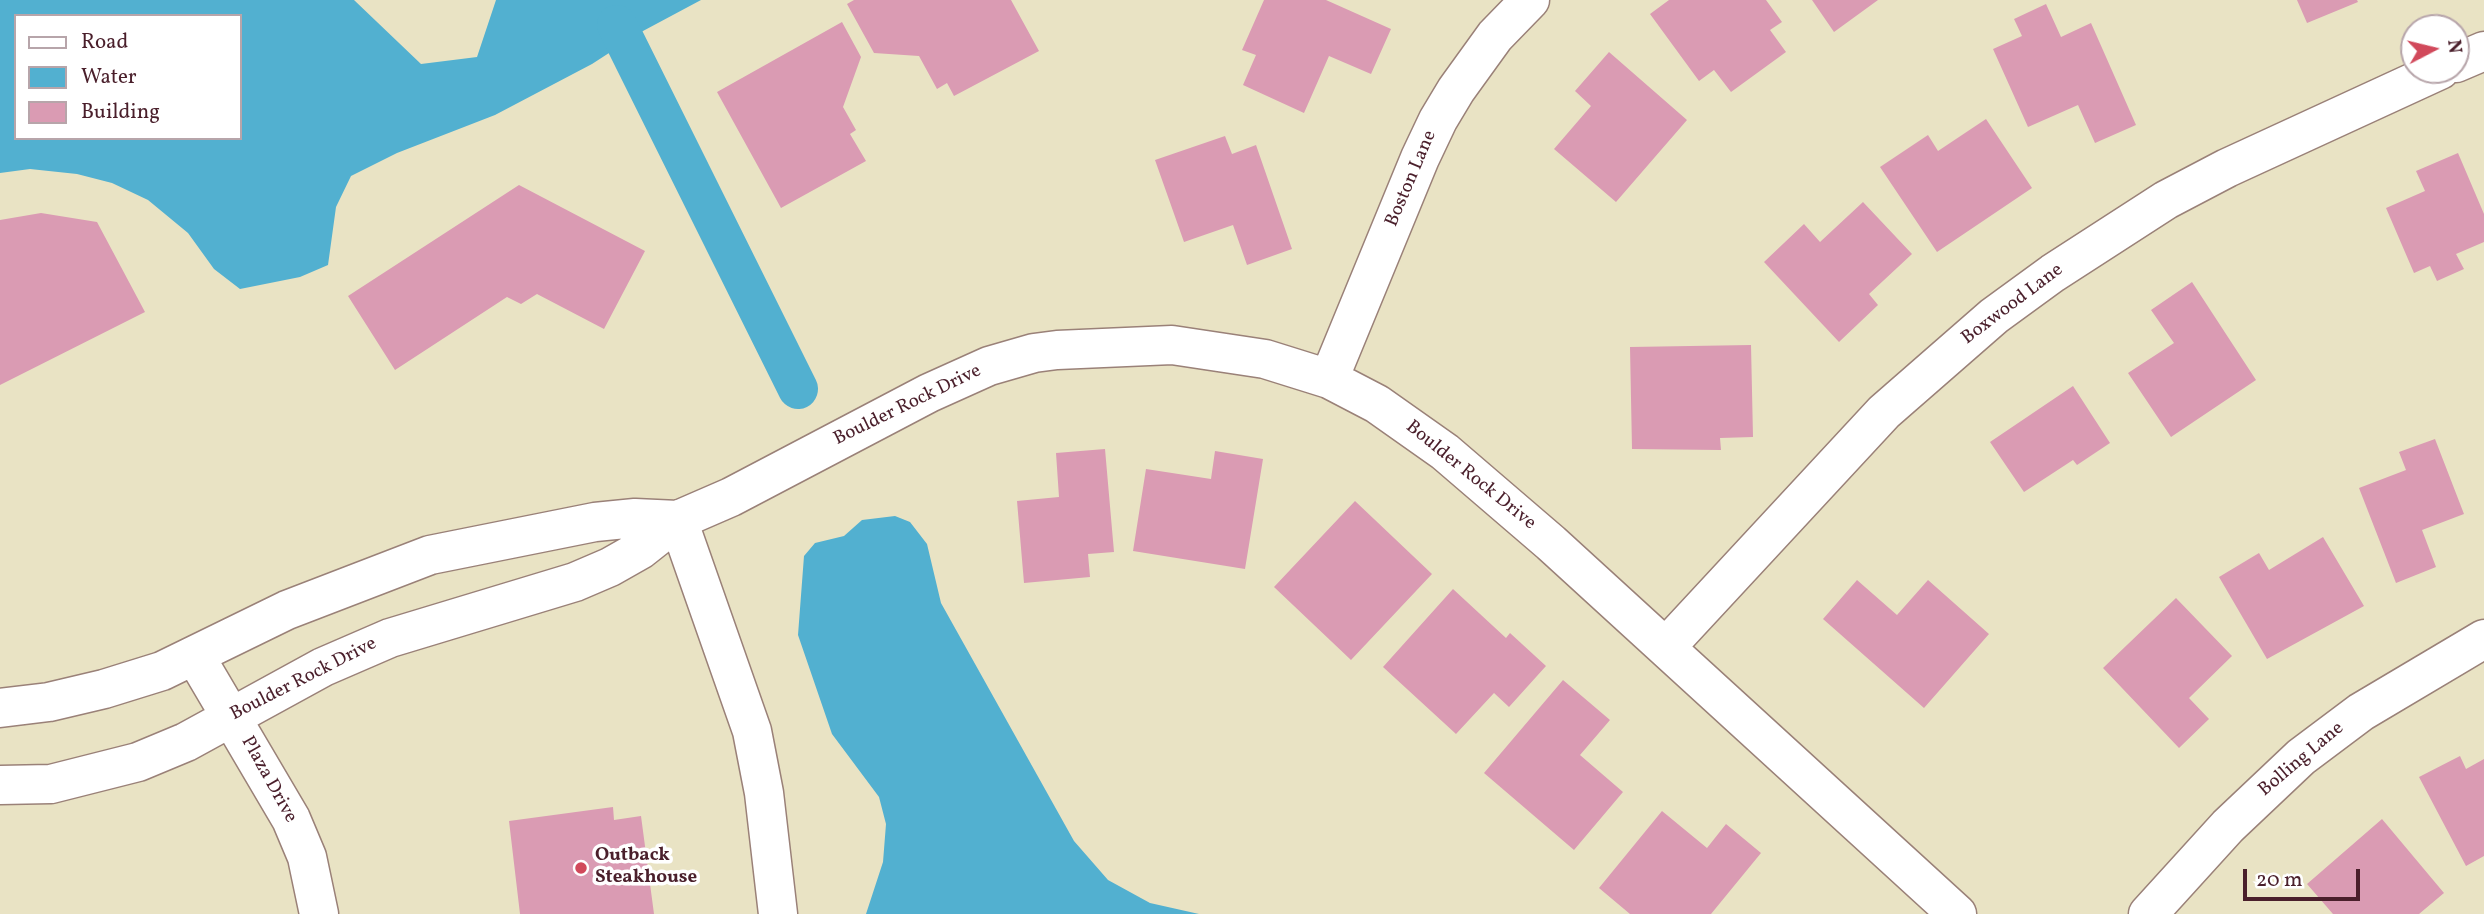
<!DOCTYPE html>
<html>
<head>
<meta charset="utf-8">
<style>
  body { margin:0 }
  #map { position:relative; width:2484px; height:914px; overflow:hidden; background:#e9e3c4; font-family:Vollkorn,serif }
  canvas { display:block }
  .legend { position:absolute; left:14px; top:14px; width:228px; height:126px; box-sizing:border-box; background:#fff; border:2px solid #b7a5aa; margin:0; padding:9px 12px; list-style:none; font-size:21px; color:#4a1f2b }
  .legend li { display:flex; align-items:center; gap:14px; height:35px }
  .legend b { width:35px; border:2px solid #b7a5aa }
  .north { position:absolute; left:2400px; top:14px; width:70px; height:70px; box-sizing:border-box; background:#fff; border:2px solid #b7a5aa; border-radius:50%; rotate:83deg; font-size:19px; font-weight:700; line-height:28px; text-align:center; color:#4a1f2b }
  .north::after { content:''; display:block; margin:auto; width:24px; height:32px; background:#d1495b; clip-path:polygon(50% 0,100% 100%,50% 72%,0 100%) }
  .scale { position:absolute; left:2243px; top:869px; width:117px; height:32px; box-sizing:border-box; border:4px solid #4a1f2b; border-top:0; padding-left:9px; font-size:21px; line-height:24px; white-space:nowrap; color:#4a1f2b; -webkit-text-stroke:5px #fff; paint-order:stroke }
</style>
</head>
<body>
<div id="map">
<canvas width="2484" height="914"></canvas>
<ul class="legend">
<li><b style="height:9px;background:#fff"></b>Road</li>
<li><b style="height:19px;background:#52b0d0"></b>Water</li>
<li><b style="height:19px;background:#da9bb3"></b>Building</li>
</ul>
<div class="north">N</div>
<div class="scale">20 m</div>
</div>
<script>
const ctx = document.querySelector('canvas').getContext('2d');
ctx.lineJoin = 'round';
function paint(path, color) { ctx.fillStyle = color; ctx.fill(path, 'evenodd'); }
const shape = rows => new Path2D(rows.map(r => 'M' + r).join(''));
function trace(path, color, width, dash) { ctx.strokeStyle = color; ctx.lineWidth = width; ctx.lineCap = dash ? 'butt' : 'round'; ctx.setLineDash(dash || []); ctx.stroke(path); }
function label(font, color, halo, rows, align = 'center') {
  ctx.font = font + ' Vollkorn,serif'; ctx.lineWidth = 7; ctx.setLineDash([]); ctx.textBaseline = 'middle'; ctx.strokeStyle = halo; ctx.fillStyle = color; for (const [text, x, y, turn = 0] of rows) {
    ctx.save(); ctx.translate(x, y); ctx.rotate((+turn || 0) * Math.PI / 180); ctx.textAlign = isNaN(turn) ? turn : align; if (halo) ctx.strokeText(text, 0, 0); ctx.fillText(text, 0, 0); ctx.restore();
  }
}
paint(shape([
  [0,0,354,0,421,64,477,57,496,0,701,0,643,31,592,64,495,115,397,153,351,176,336,207,328,265,300,277,240,289,214,269,188,233,148,200,112,183,77,174,30,169,0,173],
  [16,16,240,16,240,138,16,138],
  [895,516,910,522,927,544,941,603,1074,841,1108,880,1150,903,1199,914,866,914,883,862,886,824,879,797,832,734,798,635,804,556,815,543,844,536,862,520]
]), '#52b0d0');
trace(shape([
  [617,25,798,389]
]), '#52b0d0', 40);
paint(shape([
  [854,0,1011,0,1039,51,954,96,947,83,937,89,919,56,874,53,847,4],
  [1264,0,1326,0,1391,29,1371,74,1329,56,1304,113,1243,85,1256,55,1242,50],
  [1669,0,1766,0,1782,22,1770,30,1786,52,1731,92,1714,70,1699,81,1650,14],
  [1812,0,1878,0,1834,32],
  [2297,0,2357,0,2358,2,2307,23],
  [2046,4,2061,37,2091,23,2136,125,2095,143,2078,105,2028,127,1993,49,2022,36,2014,19],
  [842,22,861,57,843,107,856,130,850,134,866,161,781,208,717,92],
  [1609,52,1687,120,1616,202,1554,149,1591,106,1575,91],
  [1986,119,2032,188,1937,252,1880,167,1928,135,1938,151],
  [1225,136,1232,154,1256,145,1292,249,1247,265,1233,225,1184,242,1155,160],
  [2458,153,2484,214,2484,242,2456,254,2464,269,2437,281,2430,266,2414,273,2386,208,2425,191,2416,171],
  [519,185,645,251,604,329,537,294,521,304,507,297,395,370,348,296],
  [1863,202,1912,254,1869,294,1878,305,1839,342,1764,262,1804,224,1820,242],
  [41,213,97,222,145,312,0,385,0,220],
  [2192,282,2256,380,2171,437,2128,373,2174,343,2151,310],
  [1751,345,1753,437,1720,438,1721,450,1632,449,1630,347],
  [2073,386,2110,443,2077,465,2073,460,2024,492,1990,442],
  [2435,439,2464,514,2422,530,2436,567,2396,583,2359,488,2406,470,2399,452],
  [1105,449,1114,552,1088,554,1090,577,1024,583,1017,501,1059,497,1056,453],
  [1215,451,1263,459,1245,569,1133,551,1146,469,1211,479],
  [1355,501,1432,574,1351,660,1274,587],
  [2323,537,2364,606,2267,659,2219,577,2259,553,2269,570],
  [1857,580,1897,615,1928,580,1989,634,1924,708,1823,619],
  [1453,589,1506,638,1510,633,1546,666,1509,707,1494,693,1456,734,1383,667],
  [2176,598,2232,656,2189,698,2209,719,2179,748,2103,668],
  [1563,680,1610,720,1580,755,1623,792,1574,850,1484,773],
  [2460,756,2466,769,2484,759,2484,856,2466,866,2419,777],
  [613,807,614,820,641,816,654,914,520,914,509,821],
  [1662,811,1707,848,1726,824,1761,853,1711,914,1630,914,1599,888],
  [2382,819,2444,893,2419,914,2333,914,2307,884]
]), '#da9bb3');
const minor = shape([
  [2456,63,2484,51],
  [1329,379,1420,158,1438,120,1456,90,1495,36,1530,0],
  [678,520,752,731,764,793,778,914],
  [1666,647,1884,412,1994,316,2053,273,2166,200,2227,168,2440,70],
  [195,656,291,819,307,857,319,914],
  [0,708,49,702,104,689,162,671,287,610,430,555,595,522,635,518,678,520],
  [0,785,51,784,138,762,186,742,323,667,390,638,575,582,610,567,640,550,678,520,731,497,929,393,989,366,1034,353,1057,350,1172,345,1265,359,1329,379,1377,404,1445,452,1551,543,1957,914],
  [2148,914,2228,826,2301,757,2361,712,2484,639]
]);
trace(minor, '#9a8178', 41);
trace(minor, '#fff', 38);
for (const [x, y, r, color] of [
  [581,868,7,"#d1495b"]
]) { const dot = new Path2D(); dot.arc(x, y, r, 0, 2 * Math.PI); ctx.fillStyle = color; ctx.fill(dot); trace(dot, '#fff', 2.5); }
label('19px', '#4a1f2b', '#fff', [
  ["Boston Lane",1412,179,-67],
  ["Boxwood Lane",2013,305,-37],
  ["Boulder Rock Drive",908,406,-26],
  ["Boulder Rock Drive",1470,476,39],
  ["Boulder Rock Drive",304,680,-27],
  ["Bolling Lane",2302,760,-40],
  ["Plaza Drive",268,780,61]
]);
label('bold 19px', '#4a1f2b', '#fff', [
  ["Outback",595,857],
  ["Steakhouse",595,879]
], 'left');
</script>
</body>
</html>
